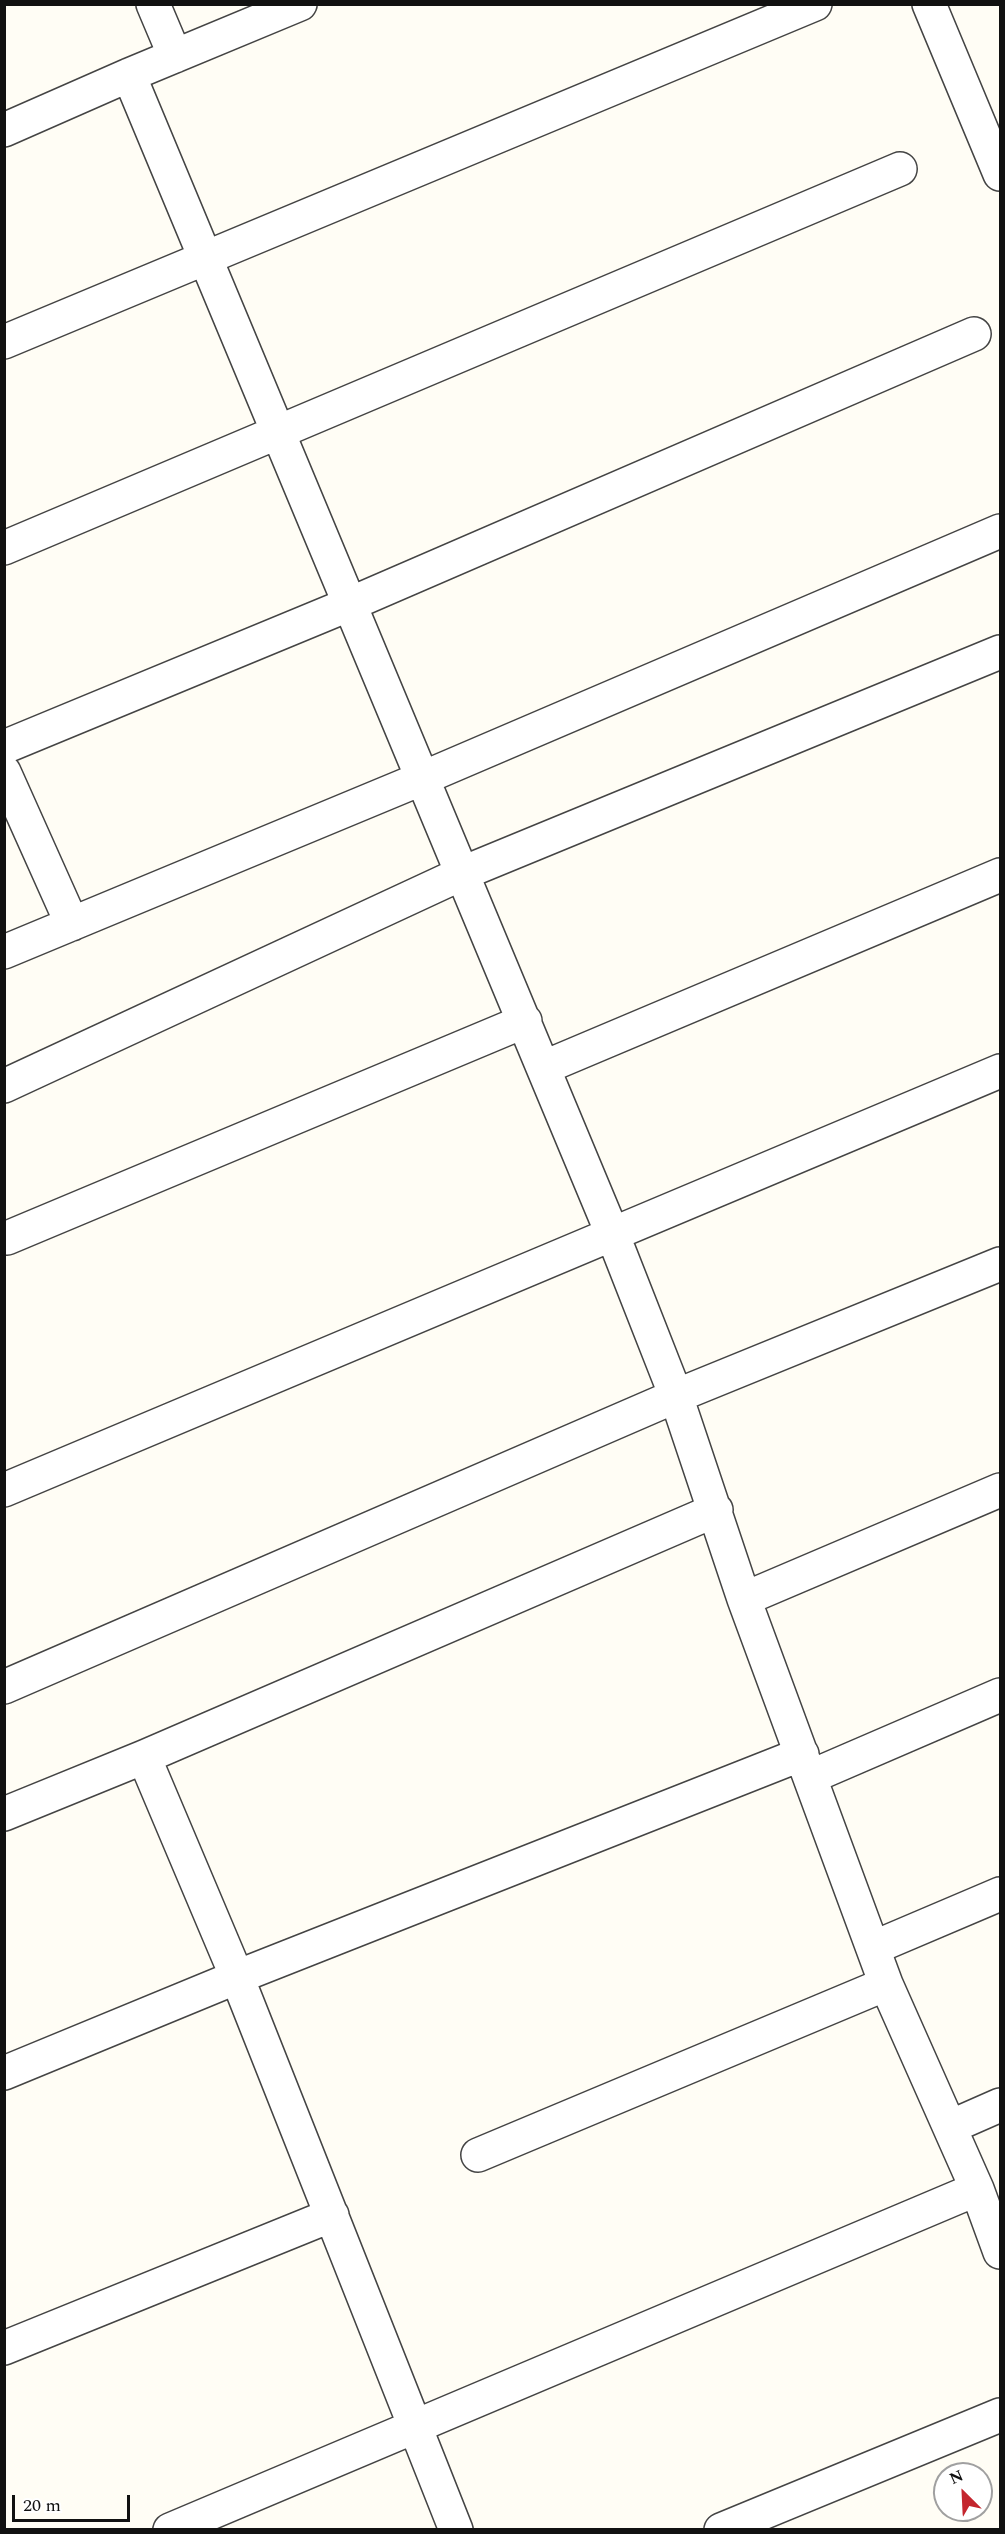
<!DOCTYPE html>
<html>
<head>
<meta charset="utf-8">
<style>
  body { margin:0 }
  #map { position:relative; width:1005px; height:2534px; overflow:hidden; background:#fffdf5; font-family:Spectral,serif }
  canvas { display:block }
  .frame { position:absolute; inset:0; border:6px solid #111; pointer-events:none }
  .north { position:absolute; left:933px; top:2462px; width:60px; height:60px; box-sizing:border-box; background:#fff; border:2px solid #a0a0a0; border-radius:50%; rotate:336deg; font-size:16px; font-weight:700; line-height:24px; text-align:center; color:#111 }
  .north::after { content:''; display:block; margin:auto; width:21px; height:27px; background:#c4262e; clip-path:polygon(50% 0,100% 100%,50% 72%,0 100%) }
  .scale { position:absolute; left:12px; top:2495px; width:118px; height:27px; box-sizing:border-box; border:3px solid #111; border-top:0; padding-left:8px; font-size:18px; line-height:21px; white-space:nowrap; color:#111; -webkit-text-stroke:4px #fff; paint-order:stroke }
</style>
</head>
<body>
<div id="map">
<canvas width="1005" height="2534"></canvas>
<div class="frame"></div>
<div class="north">N</div>
<div class="scale">20 m</div>
</div>
<script>
const ctx = document.querySelector('canvas').getContext('2d');
ctx.lineJoin = 'round';
const shape = rows => new Path2D(rows.map(r => 'M' + r).join(''));
function trace(path, color, width, dash) { ctx.strokeStyle = color; ctx.lineWidth = width; ctx.lineCap = dash ? 'butt' : 'round'; ctx.setLineDash(dash || []); ctx.stroke(path); }
const minor = shape([
  [153,4,175,56],
  [929,4,1000,174],
  [129,75,612,1233,676,1396,744,1599,886,1984,977,2189,1000,2252],
  [4,130,129,75,300,4],
  [4,342,815,4],
  [4,548,900,169],
  [4,747,350,604,974,334],
  [4,772,72,924],
  [4,952,423,778,1000,531],
  [545,1067,1000,875],
  [4,1086,463,873,1000,652],
  [7,1238,525,1021],
  [4,1490,1000,1071],
  [744,1599,1000,1490],
  [4,1687,676,1396,1000,1264],
  [144,1757,237,1977,456,2530],
  [810,1777,1000,1695],
  [4,1814,144,1757,716,1510],
  [873,1948,1000,1894],
  [4,2073,237,1977,802,1754],
  [950,2127,1000,2105],
  [478,2155,886,1984],
  [4,2348,332,2215],
  [170,2530,977,2189],
  [721,2530,1000,2415]
]);
trace(minor, '#444', 36);
trace(minor, '#fff', 33);
</script>
</body>
</html>
